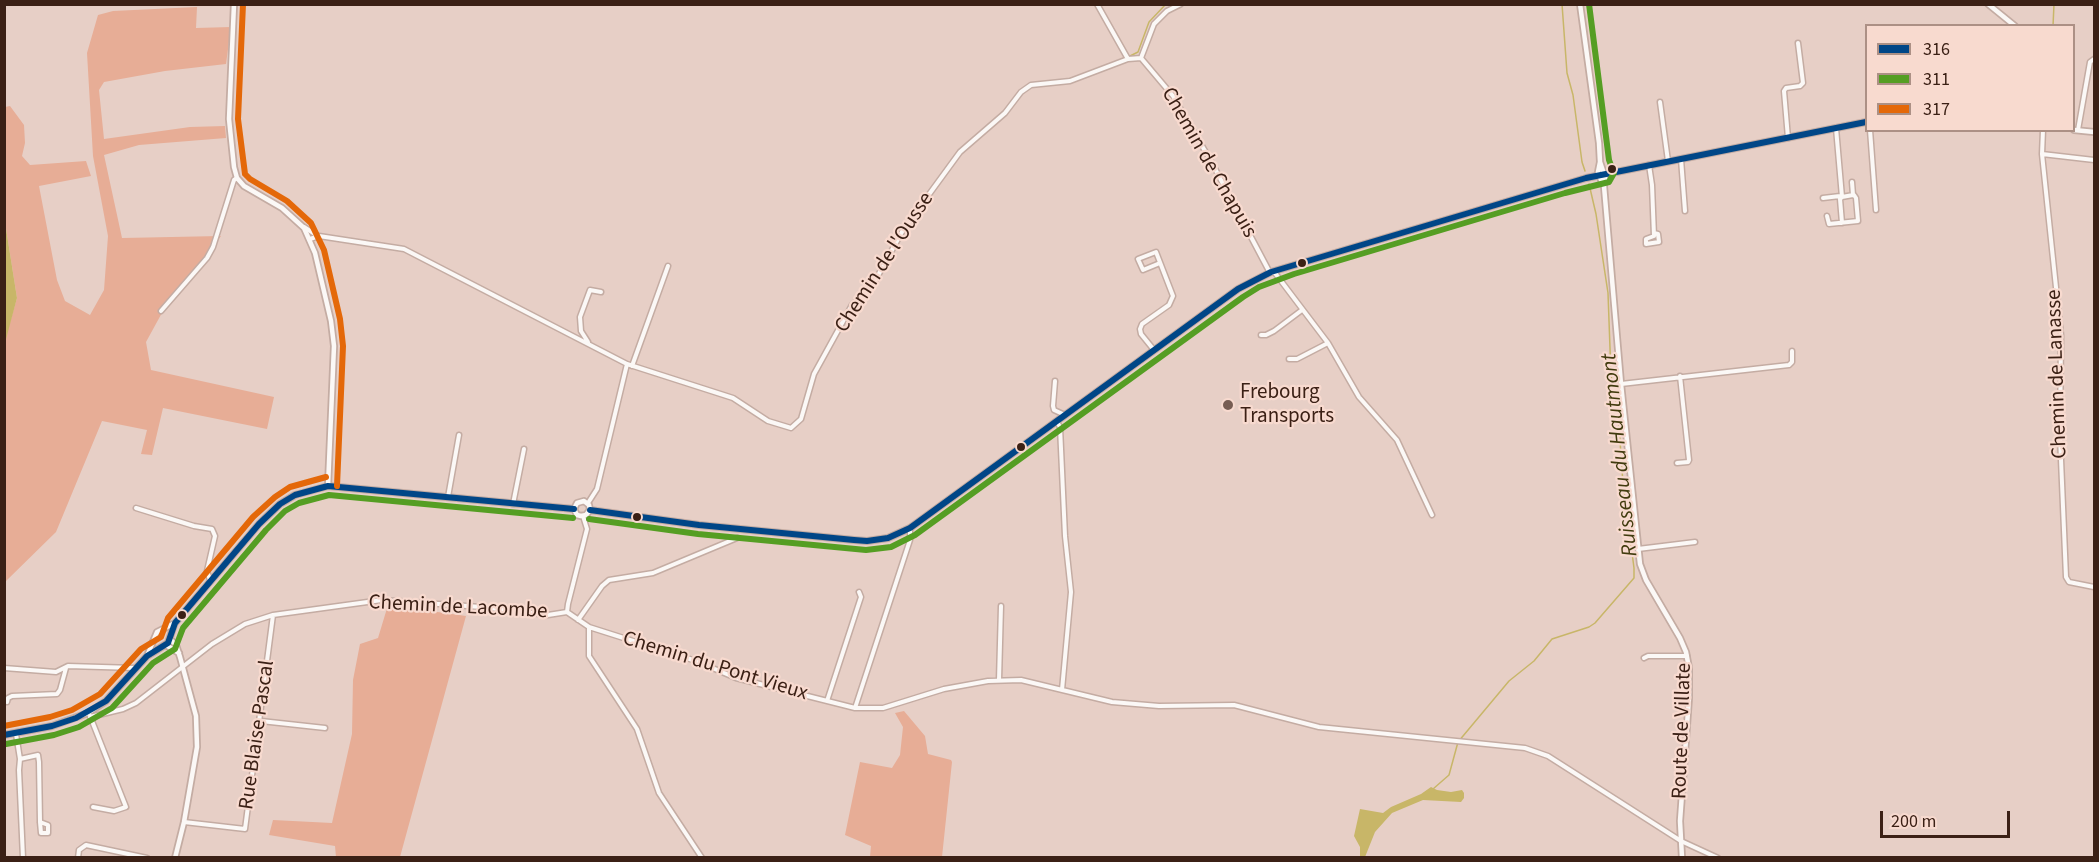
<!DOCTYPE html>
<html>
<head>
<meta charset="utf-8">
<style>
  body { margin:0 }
  #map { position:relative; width:2099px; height:862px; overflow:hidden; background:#e7cfc6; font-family:"Source Sans 3",sans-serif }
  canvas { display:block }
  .frame { position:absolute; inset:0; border:6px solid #3b2015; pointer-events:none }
  .legend { position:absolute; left:1865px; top:24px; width:210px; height:108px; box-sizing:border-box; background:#f8dacf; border:2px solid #ac9085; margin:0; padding:8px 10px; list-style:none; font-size:18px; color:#3b2015 }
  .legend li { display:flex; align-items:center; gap:12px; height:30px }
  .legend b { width:30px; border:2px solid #ac9085 }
  .scale { position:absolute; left:1880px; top:811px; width:130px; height:27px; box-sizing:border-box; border:3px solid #3b2015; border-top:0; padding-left:8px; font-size:18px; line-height:21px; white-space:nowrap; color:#3b2015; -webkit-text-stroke:4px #f8dacf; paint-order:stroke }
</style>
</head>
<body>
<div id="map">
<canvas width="2099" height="862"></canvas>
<div class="frame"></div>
<ul class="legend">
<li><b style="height:8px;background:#004687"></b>316</li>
<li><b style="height:8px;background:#559e23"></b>311</li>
<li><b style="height:8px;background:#e46809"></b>317</li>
</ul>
<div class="scale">200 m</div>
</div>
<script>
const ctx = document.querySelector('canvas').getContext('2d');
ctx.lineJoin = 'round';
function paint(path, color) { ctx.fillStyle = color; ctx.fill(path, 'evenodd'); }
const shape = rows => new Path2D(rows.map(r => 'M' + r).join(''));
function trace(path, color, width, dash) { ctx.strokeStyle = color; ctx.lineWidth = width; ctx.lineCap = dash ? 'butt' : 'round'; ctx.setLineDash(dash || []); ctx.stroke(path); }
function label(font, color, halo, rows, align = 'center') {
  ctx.font = font + ' "Source Sans 3",sans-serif'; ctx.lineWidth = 4.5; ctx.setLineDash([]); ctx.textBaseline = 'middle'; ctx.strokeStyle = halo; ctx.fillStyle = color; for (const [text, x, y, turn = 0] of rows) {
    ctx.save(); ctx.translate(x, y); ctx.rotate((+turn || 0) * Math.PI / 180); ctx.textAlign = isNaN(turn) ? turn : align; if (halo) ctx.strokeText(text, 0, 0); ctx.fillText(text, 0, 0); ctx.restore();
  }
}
paint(shape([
  [197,7,196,28,231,27,226,64,165,71,104,82,99,90,104,139,190,127,225,126,226,138,139,145,104,155,122,238,221,236,163,311,146,342,151,370,274,397,267,429,163,408,152,455,141,454,147,430,102,421,56,532,5,582,4,343,17,298,5,222,5,107,10,106,24,125,25,143,22,156,30,165,86,161,91,176,39,186,57,280,65,301,90,315,104,290,108,236,93,156,87,53,98,15,113,11],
  [388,605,466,616,400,857,336,857,335,846,269,835,273,820,332,823,352,734,353,680,360,644,378,638],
  [904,711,925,736,928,754,951,760,952,762,942,857,870,857,871,846,845,835,860,762,892,768,900,755,903,727,895,713]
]), '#e7ad96');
paint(shape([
  [5,222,17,298,5,343,4,343],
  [1431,787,1437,790,1451,792,1462,790,1464,793,1464,798,1461,802,1423,800,1392,813,1375,832,1365,857,1360,857,1360,847,1354,836,1360,809,1383,813,1391,807,1421,794]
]), '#c8b668');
trace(shape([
  [1562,4,1567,73,1573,95,1582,162,1585,171],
  [2053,26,2054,4],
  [1128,57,1138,52,1149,22,1166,4],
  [1433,789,1449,775,1458,742,1509,681,1534,661,1552,639,1589,627,1595,623,1634,578,1634,568,1623,484,1618,412,1611,376,1608,293,1596,214,1589,184]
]), '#c8b668', 1.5);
const minor = shape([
  [1097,4,1128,59],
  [1141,58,1173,96,1212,163,1269,271,1275,273,1328,343,1359,397,1397,440,1432,515],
  [1141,58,1154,24,1167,11,1181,4],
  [1660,102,1668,161],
  [1836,128,1842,197,1853,195,1852,182],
  [1870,130,1876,210],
  [2043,130,2042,154,2061,335,2060,436,2066,577,2069,582,2094,587],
  [2078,130,2090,62,2094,59],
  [1788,138,1784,91,1786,88,1800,86,1803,83,1798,43],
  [2042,154,2094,160],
  [1681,159,1685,211],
  [1649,165,1652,185,1654,236,1646,239,1646,244,1659,242,1658,234,1654,233],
  [1842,197,1840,199,1842,223],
  [1823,198,1840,196],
  [1827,216,1829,224,1858,221,1856,198,1854,195],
  [304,227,318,236],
  [310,239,319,236,404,249,627,364,733,398,768,421,791,428,801,419,814,374,852,305,870,290,903,230,960,152,1005,113,1021,92,1031,85,1070,81,1128,59,1141,58],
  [161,311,207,258,213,247,234,180,237,178],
  [1261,335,1266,335,1274,331,1302,310],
  [588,342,581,331,580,317,590,290,601,292],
  [1154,350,1141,334,1140,329,1142,324,1169,305,1173,296,1156,252,1138,259,1143,270,1160,263],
  [1289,359,1297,359,1328,343],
  [632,366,668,266],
  [1055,381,1053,406,1054,410,1065,415],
  [1621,384,1789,365,1792,362,1792,351],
  [1057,422,1060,427,1065,536,1071,592,1062,690],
  [1677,463,1688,462,1689,460,1680,376],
  [448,497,459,435],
  [588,503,597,489,627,364],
  [513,504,524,449],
  [136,508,194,526,212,529,215,536,207,571,210,580],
  [583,516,587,529,568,604,567,612,589,627,589,656,637,729,659,793,702,858],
  [1638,549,1695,542],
  [578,620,602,586,609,580,653,573,737,538],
  [589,627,696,661,736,678,855,708,883,708,944,689,988,681,1021,680,1112,702,1159,706,1234,705,1319,727,1525,748,1548,756,1681,841,1718,858],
  [1644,658,1648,656,1687,656],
  [4,668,56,672,68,666,135,668],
  [999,680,1001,606],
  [827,701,861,597,859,592],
  [7,702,8,698,12,696,57,694,60,690,66,668],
  [855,708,910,540,910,528],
  [90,716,126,807,114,811,93,807],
  [90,717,123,709,136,703,212,644,245,624,273,615,382,600,481,607,548,615,567,612],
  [261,721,325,728],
  [16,734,20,759,19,770,23,858],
  [20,759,38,755,39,762,40,822,41,833,48,833,48,825,40,822],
  [184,822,245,829,273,615],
  [78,858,79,850,86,845,147,858]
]);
const tertiary = shape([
  [234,4,229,119,234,167,237,178,244,186,282,208,304,228,315,253,331,321,334,346,328,486],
  [1580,4,1599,143,1600,162,1598,172,1603,185],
  [1988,4,2015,26],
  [1600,162,1605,177,1604,186,1621,384,1640,564,1646,580,1680,638,1686,652,1689,668,1689,698,1680,821,1682,858],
  [170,639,176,645,180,657,196,716,197,747,184,822,175,858],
  [166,645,179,653]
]);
const secondary = shape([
  [2074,130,2094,132],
  [574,509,577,503,584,501,589,505,590,510],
  [574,509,577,515,581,516,586,515,590,510],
  [590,510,699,525,854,540,867,541,888,538,910,528,1238,289,1271,272,1586,178,1866,122],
  [147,656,157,632,175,623,259,524,280,504,295,495,328,486,574,509],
  [4,735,52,726,88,713,106,701,147,656,168,643,174,625]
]);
trace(minor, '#c4aca3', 7);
trace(tertiary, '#c4aca3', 8);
trace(secondary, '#c4aca3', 8);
trace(minor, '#fbf8f6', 4);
trace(tertiary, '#fbf8f6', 4.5);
trace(secondary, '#fbf8f6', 4.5);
trace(shape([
  [590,510,699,525,854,540,867,541,888,538,910,528,1238,289,1271,272,1586,178,1866,122],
  [4,735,52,726,76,718,106,701,147,656,168,643,175,623,259,524,280,504,295,495,328,486,574,509]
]), '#004687', 6);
trace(shape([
  [589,519,698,534,866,550,891,547,915,535,1243,297,1259,287,1294,274,1565,193,1609,182,1614,173,1609,160,1589,4],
  [6,744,54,735,79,727,112,708,153,663,175,649,183,628,266,530,285,511,299,503,329,495,573,518]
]), '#559e23', 6);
trace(shape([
  [243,4,238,119,245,174,250,179,287,201,311,223,324,250,340,319,343,346,337,486],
  [4,726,50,717,72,710,100,694,141,649,161,637,168,618,253,517,275,497,290,487,326,477]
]), '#e46809', 6);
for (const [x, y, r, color] of [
  [1612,169,5,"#3b2015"],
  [1302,263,5,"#3b2015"],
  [1228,405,6,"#775d53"],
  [1021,447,5,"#3b2015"],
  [637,517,5,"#3b2015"],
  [182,615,5,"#3b2015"]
]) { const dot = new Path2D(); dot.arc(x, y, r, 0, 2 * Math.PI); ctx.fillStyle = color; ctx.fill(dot); trace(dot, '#f8dacf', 2); }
label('21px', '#3b2015', '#f8dacf', [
  ["Chemin de Chapuis",1208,163,60],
  ["Chemin de l'Ousse",885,263,-57],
  ["Chemin de Lanasse",2058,374,-92],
  ["Chemin de Lacombe",458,608,3],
  ["Chemin du Pont Vieux",715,667,17],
  ["Route de Villate",1683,731,-88],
  ["Rue Blaise Pascal",258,735,-82]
]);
label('21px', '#3b2015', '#f8dacf', [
  ["Frebourg",1240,393],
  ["Transports",1240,417]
], 'left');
label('italic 22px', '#413b0e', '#f8dacf', [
  ["Ruisseau du Hautmont",1621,455,-96]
]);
</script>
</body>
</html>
